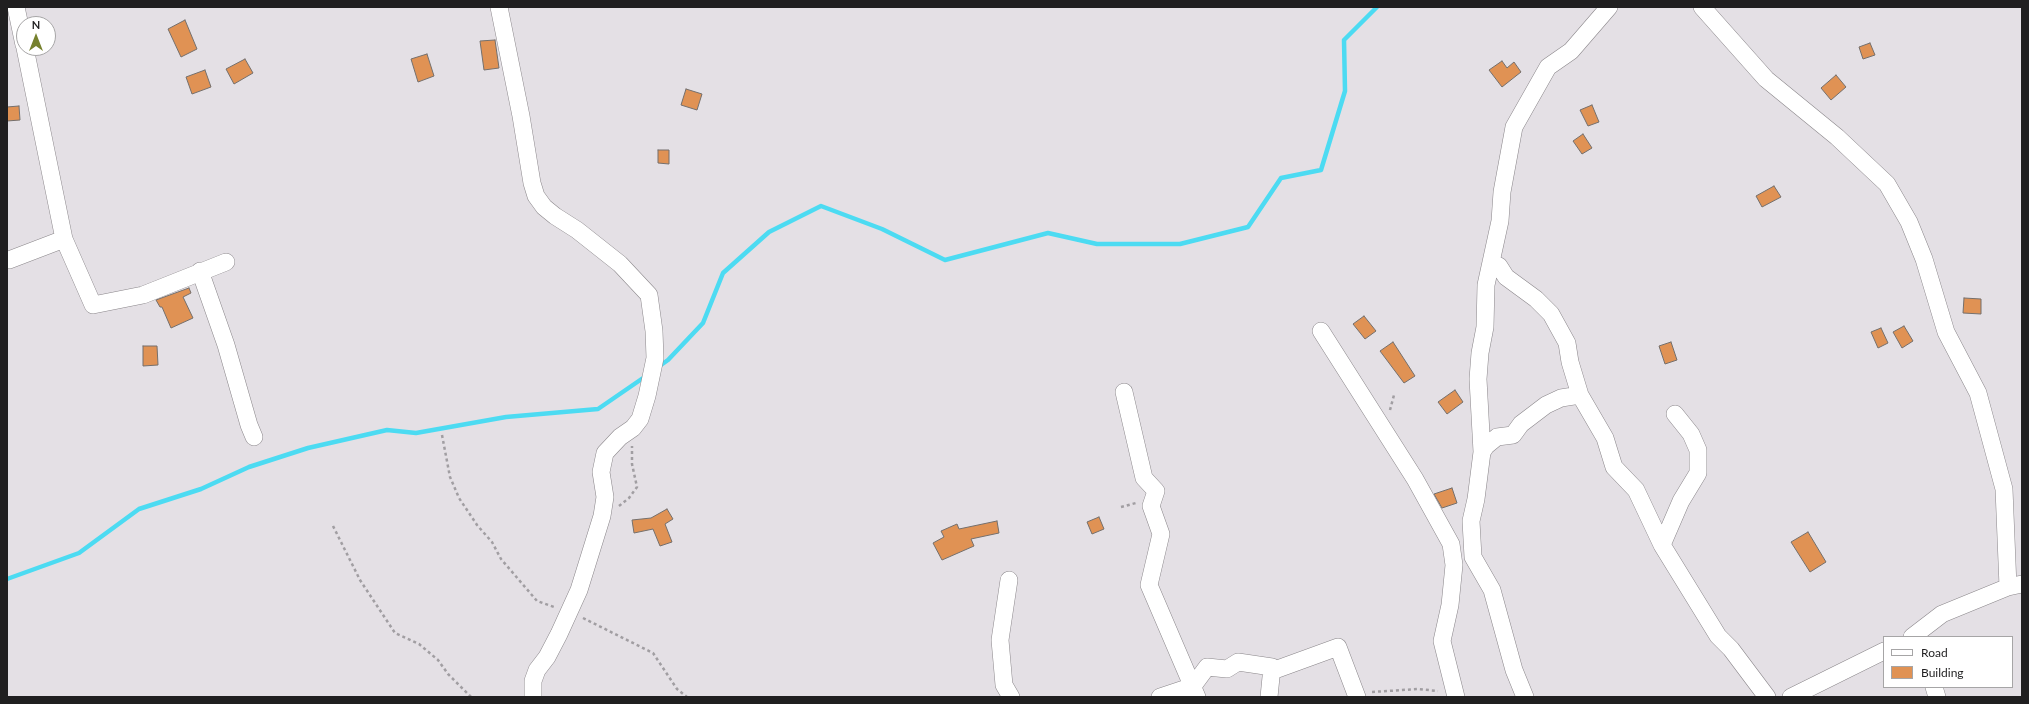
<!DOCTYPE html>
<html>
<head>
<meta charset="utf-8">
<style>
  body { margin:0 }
  #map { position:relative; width:2029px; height:704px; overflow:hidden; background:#e4e0e5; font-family:Lato,sans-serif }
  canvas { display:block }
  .frame { position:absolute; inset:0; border:8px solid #201f20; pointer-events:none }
  .legend { position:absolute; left:1883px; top:636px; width:130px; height:52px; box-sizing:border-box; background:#fff; border:1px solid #a6a5a6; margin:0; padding:5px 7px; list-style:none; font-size:12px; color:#201f20 }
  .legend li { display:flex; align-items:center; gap:8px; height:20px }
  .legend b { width:20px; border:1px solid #a6a5a6 }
  .north { position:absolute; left:16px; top:16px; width:40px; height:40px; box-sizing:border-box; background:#fff; border:1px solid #a6a5a6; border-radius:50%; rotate:0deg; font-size:11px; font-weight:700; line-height:16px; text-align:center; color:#201f20 }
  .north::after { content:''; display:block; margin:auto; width:14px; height:18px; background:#76812e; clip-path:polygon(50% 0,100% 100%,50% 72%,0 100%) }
</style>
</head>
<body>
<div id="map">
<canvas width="2029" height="704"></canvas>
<div class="frame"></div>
<ul class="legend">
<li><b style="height:5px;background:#fff"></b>Road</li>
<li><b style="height:11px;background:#e09254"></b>Building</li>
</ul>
<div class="north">N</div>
</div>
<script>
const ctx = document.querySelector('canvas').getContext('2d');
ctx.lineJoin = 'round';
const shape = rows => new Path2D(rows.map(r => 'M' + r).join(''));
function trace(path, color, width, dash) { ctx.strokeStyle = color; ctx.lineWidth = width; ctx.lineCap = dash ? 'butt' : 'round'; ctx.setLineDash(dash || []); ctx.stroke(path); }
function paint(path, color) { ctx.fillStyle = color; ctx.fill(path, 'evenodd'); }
trace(shape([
  [658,367,668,360,703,323,723,273,769,232,821,206,882,229,945,260,1048,233,1097,244,1180,244,1248,227,1281,178,1321,170,1345,91,1344,40,1377,7],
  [7,579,79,553,139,509,201,489,249,467,308,448,387,430,416,433,506,417,598,409,646,376]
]), '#4cdbf2', 4.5);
const building = shape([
  [185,20,197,49,181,57,168,29,185,20],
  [495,40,499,68,484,70,480,41,495,40],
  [1870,43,1875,55,1863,59,1859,47,1870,43],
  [427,54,434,76,418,82,411,59,427,54],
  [245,59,253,73,234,84,226,69,245,59],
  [1502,61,1507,68,1514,62,1521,72,1502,87,1489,70,1502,61],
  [205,70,211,87,192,94,186,77,205,70],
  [1836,75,1846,87,1831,100,1821,88,1836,75],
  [686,89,702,94,697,110,681,105,686,89],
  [1592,105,1599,122,1588,126,1580,110,1592,105],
  [19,106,20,120,7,121,7,107,19,106],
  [1583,134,1592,148,1582,154,1573,141,1583,134],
  [658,150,669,150,669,164,658,163,658,150],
  [1774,186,1781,197,1762,207,1756,196,1774,186],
  [189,288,191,293,183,297,193,318,171,328,162,307,160,307,156,300,189,288],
  [1964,298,1981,299,1981,314,1963,313,1964,298],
  [1364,316,1376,331,1365,339,1353,324,1364,316],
  [1904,326,1913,341,1902,348,1893,332,1904,326],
  [1881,328,1888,343,1878,348,1871,332,1881,328],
  [1393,342,1415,376,1404,383,1380,351,1393,342],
  [1671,342,1677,360,1665,364,1659,346,1671,342],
  [143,346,157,346,158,365,143,366,143,346],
  [1455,390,1463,402,1447,414,1438,402,1455,390],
  [1452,488,1457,503,1442,508,1434,494,1452,488],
  [667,509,673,519,665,524,672,542,660,546,653,529,634,533,632,520,651,518,667,509],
  [1099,517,1104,529,1092,534,1087,522,1099,517],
  [997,521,999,533,971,539,974,546,942,560,933,543,944,537,941,531,957,524,959,529,997,521],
  [1808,532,1826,562,1810,572,1791,542,1808,532]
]);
paint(building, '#e09254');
trace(building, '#746f6c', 1);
const minor = shape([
  [16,7,24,45],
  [499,7,521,116,532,183,536,196,544,207,555,216,577,230,620,264,649,295,654,331,655,358,647,396,640,419,633,428,620,437,605,453,601,472,605,497,602,516,579,590,559,634,547,657,537,670,533,681,533,697],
  [1702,7,1766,79,1837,137,1887,184,1909,222,1924,259,1946,332,1978,393,2004,489,2008,587],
  [25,48,64,239,93,305,143,295,226,262],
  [9,260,64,239],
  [1491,262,1499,266,1506,277,1536,299,1551,314,1567,343,1570,362,1580,395,1605,438,1614,467,1636,490,1662,545],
  [200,271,226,345,249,425,254,437],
  [1321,331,1415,479,1451,544,1454,565,1450,605,1442,641,1456,697],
  [1124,392,1144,478,1156,491,1151,506,1161,534,1149,585,1197,697],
  [1675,414,1691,434,1698,450,1698,473,1681,501,1662,545,1718,636,1731,649,1767,697],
  [1482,452,1486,446,1497,437,1513,435,1521,424,1546,405,1561,398,1580,395],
  [1009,580,1000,640,1004,685,1011,697],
  [1912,637,1942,614,2008,587,2022,584],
  [1272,671,1338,647,1357,697],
  [1934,687,1937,697],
  [1160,697,1193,686,1207,667,1227,669,1238,662,1272,667,1269,697],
  [1525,697,1514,670,1492,590,1473,557,1471,521,1476,499,1482,452,1478,379,1480,353,1485,327,1486,285,1500,221,1502,192,1514,127,1548,67,1571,51,1609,7],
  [1791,697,1884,651]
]);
trace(minor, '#8a868a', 18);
trace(shape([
  [1390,410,1394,395],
  [442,435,450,477,459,498,477,525,492,542,501,559,537,601,554,607],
  [619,506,629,498,637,487,632,464,632,446],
  [1121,507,1136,503],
  [333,526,360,580,395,633,419,644,438,660,448,674,471,697],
  [583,618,653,653,677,689,687,697],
  [1372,692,1418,689,1438,691]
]), '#a19ea2', 2.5, [3, 3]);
trace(minor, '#fff', 17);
</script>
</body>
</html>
